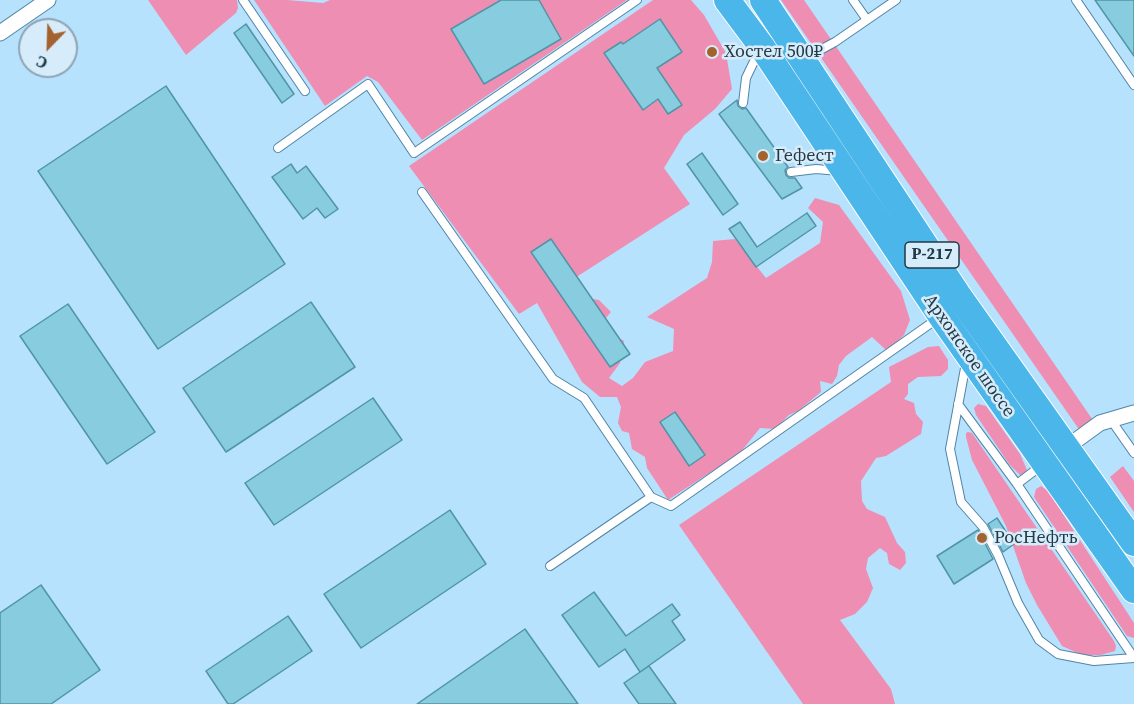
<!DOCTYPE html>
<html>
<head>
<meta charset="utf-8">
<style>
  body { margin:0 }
  #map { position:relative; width:1134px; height:704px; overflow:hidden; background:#b6e2fe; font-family:"Source Serif 4",serif }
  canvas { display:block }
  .north { position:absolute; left:18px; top:18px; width:60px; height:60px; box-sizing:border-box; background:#d6ecfa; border:2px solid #8ea4b2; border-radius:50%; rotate:203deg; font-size:16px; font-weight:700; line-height:24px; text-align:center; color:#223946 }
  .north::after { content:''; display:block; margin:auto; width:21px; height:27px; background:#a4622e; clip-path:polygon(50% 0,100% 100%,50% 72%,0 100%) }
</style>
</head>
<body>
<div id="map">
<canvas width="1134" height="704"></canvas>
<div class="north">С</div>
</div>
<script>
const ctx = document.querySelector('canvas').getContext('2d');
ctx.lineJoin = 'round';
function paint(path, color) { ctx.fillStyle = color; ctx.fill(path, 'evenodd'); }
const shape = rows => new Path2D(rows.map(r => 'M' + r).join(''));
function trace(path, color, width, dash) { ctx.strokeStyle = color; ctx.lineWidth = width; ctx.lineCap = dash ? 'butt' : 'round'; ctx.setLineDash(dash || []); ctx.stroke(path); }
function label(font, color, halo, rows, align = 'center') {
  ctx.font = font + ' "Source Serif 4",serif'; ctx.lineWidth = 5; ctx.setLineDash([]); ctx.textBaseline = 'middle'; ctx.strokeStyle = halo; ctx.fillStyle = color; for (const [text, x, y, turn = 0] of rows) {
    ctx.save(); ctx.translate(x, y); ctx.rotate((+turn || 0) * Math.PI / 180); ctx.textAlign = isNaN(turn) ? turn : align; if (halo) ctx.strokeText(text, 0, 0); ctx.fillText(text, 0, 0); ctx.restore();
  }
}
paint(shape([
  [148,0,237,0,238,8,236,13,186,55],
  [254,0,287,0,323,3,330,0,627,0,422,140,378,82,367,76,325,106],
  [653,0,691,0,704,15,726,53,732,89,715,109,684,135,664,168,690,204,564,285,577,296,599,300,611,312,600,325,603,330,624,341,620,363,609,378,622,386,633,378,645,362,673,351,674,329,647,317,707,278,712,262,713,241,735,239,766,278,820,243,823,222,808,208,815,198,839,205,901,291,910,320,904,335,887,351,872,337,846,356,839,365,837,376,832,384,820,381,821,392,798,411,789,415,775,429,760,428,740,453,668,500,647,468,645,457,632,449,629,433,622,431,618,423,621,407,617,397,600,397,582,382,537,303,519,314,409,166],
  [781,0,804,0,1099,429,1085,438],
  [939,346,948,360,948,369,941,376,918,377,908,384,908,394,904,399,914,403,916,414,923,422,921,434,886,456,876,458,861,481,862,501,867,509,885,517,897,543,905,552,906,563,900,570,889,564,887,553,880,548,868,558,866,569,873,588,867,602,855,614,840,620,891,689,895,704,803,704,679,525,891,382,889,367,928,347],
  [978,404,986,406,1020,454,1027,470,1021,476,1009,464,976,415,974,408],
  [968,432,972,433,1114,641,1116,646,1115,651,1101,655,1082,655,1062,646,1037,605,1026,583,1006,526,972,460,966,437,966,433],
  [1123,466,1134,481,1134,512,1110,477],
  [1041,486,1048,491,1134,623,1134,638,1127,636,1034,497,1036,489]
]), '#ef8eb3');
const building = shape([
  [501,0,539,0,561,39,484,84,451,29,501,0],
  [1095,0,1134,0,1134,56,1095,0],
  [660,19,682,52,657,68,682,105,668,114,658,99,643,110,604,53,621,42,623,44,660,19],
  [246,24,294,94,282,103,234,33,246,24],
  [166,86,285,264,158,349,38,171,166,86],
  [737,100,738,106,742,109,746,108,788,167,785,170,786,175,789,178,795,178,802,188,782,199,719,114,737,100],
  [702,153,738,204,723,215,687,164,702,153],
  [291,164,297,173,306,166,338,209,325,218,317,208,303,219,272,177,291,164],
  [807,213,816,226,756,267,729,229,740,222,757,247,807,213],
  [551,239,630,354,610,367,531,252,551,239],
  [311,302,355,367,226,452,183,388,311,302],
  [68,304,155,432,107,464,20,336,68,304],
  [373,398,402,440,274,525,245,483,373,398],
  [675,412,705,455,689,466,660,422,675,412],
  [450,510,486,564,361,648,324,594,450,510],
  [997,518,1014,544,1003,552,988,524,997,518],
  [978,530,993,559,954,584,937,556,978,530],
  [41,585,100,670,51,704,0,704,0,613,41,585],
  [594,592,626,636,672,604,680,615,672,621,685,640,640,672,625,649,599,667,562,615,594,592],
  [288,616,312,651,233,704,228,704,206,671,288,616],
  [525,629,578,704,417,704,525,629],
  [649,666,676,704,639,704,624,683,649,666]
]);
paint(building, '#87cddf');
trace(building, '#5095a7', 1.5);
const service = shape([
  [243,0,305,91],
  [853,0,867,20],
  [1076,0,1134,85],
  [807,57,835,42,896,0],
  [743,103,746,78,759,51],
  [278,148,368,84,414,153,637,0],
  [791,172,816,169,839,171],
  [422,192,553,379,584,398,651,497],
  [966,363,950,449,961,502,983,527,998,555,1018,603,1039,640,1058,654,1094,661,1134,658],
  [958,404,1017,484,1134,658],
  [1111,420,1134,453],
  [1017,484,1042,465],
  [550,566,651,497,671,506,937,319]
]);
const minor = shape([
  [0,33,48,0],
  [1045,463,1100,423,1134,413]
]);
const trunk = shape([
  [727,0,762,47,941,316,1134,590],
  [763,0,958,295,1134,543]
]);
trace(service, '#5185a5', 10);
trace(minor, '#5185a5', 17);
trace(trunk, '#fff', 28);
trace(service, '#fff', 8);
trace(minor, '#fff', 15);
trace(trunk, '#4bb6ea', 26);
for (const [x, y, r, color] of [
  [712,52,6,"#a4622e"],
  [763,156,6,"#a4622e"],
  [982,538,6,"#a4622e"]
]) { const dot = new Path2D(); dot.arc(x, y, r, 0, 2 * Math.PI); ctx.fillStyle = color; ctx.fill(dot); trace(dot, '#d6ecfa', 2); }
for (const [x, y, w] of [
  [932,255,54]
]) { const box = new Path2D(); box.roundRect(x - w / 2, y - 13, w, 26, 4.5); ctx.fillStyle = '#d6ecfa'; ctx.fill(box); trace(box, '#223946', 1.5); }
label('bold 16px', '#223946', null, [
  ["Р-217",932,255]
]);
label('18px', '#223946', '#d6ecfa', [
  ["Хостел 500₽",724,52],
  ["Гефест",775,156],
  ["РосНефть",994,538]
], 'left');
label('18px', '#223946', '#d6ecfa', [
  ["Архонское шоссе",969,356,55]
]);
</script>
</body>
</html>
